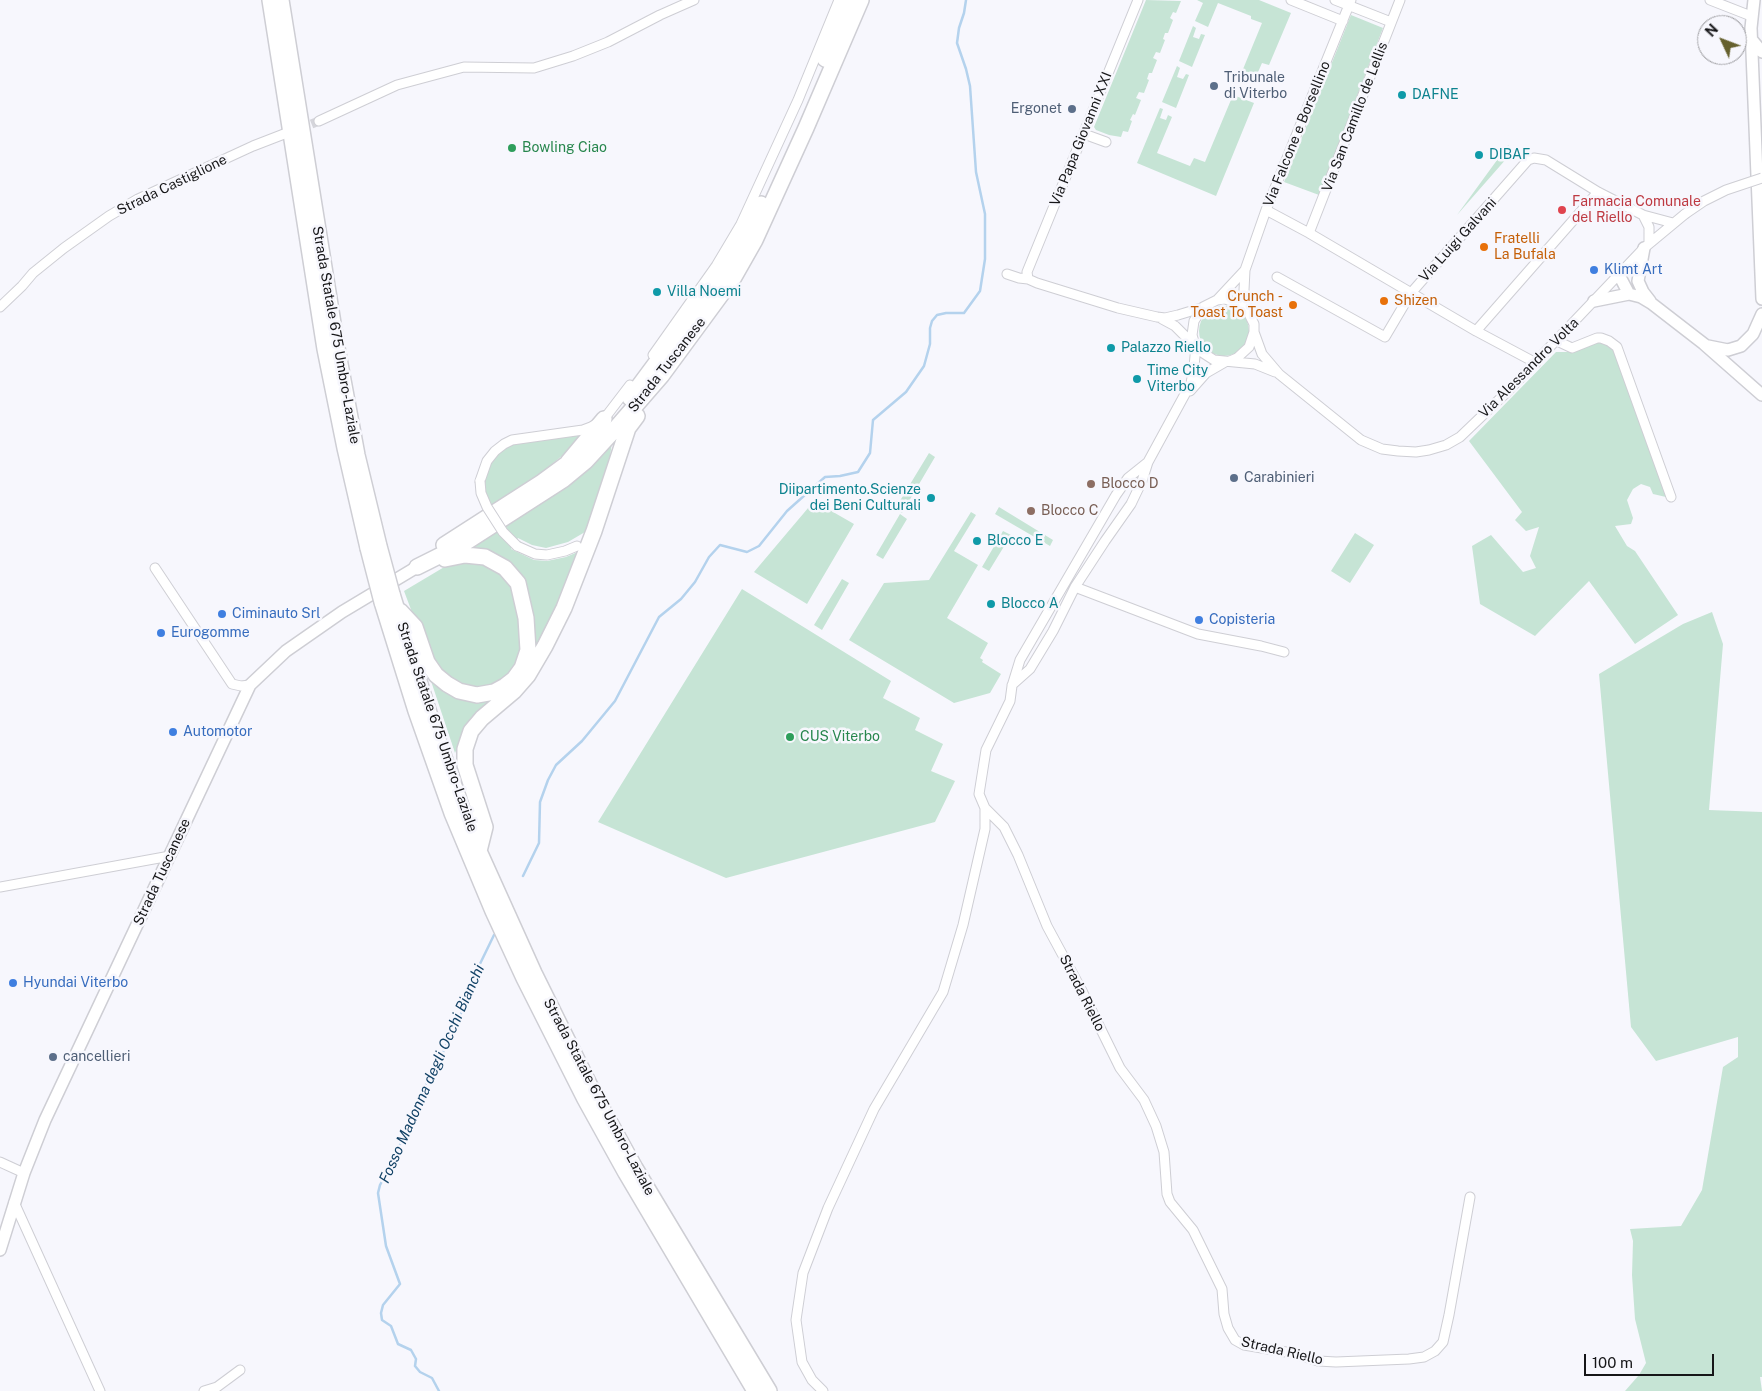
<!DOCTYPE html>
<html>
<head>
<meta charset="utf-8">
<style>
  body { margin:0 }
  #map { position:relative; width:1762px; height:1391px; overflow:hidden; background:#f7f7fd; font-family:"Public Sans",sans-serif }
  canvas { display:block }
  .north { position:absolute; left:1697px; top:15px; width:50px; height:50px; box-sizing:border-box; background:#f7f7fd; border:1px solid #9d9da1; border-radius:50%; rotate:313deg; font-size:14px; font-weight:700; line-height:20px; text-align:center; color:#161618 }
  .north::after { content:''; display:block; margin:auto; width:18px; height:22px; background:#66612e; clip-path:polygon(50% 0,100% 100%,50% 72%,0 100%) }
  .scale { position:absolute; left:1584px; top:1354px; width:130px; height:22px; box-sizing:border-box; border:2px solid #161618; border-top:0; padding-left:6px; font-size:15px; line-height:18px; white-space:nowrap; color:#161618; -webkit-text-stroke:4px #f7f7fd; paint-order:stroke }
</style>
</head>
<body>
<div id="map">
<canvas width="1762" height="1391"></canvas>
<div class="north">N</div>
<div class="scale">100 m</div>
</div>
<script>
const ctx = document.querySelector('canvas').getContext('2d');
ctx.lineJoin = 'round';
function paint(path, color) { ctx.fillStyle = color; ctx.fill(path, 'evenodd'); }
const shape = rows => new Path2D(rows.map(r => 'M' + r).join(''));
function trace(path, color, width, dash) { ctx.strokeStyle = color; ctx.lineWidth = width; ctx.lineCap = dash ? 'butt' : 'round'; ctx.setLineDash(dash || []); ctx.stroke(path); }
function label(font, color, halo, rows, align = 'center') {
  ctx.font = font + ' "Public Sans",sans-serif'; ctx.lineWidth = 5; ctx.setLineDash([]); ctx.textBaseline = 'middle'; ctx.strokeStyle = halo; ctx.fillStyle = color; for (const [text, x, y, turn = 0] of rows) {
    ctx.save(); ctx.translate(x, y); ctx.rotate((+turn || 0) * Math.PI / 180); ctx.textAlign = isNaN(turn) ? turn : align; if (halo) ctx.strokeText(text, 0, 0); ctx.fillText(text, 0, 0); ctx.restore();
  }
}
paint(shape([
  [1146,0,1181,1,1176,13,1173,12,1170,18,1173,20,1168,33,1165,33,1163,39,1165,40,1160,53,1156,52,1153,58,1157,60,1152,73,1149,73,1147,79,1149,80,1144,93,1139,92,1136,98,1141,100,1135,115,1133,114,1130,120,1132,121,1128,132,1123,131,1121,137,1109,135,1096,130,1094,127],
  [1197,0,1259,0,1291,13,1269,65,1262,63,1255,79,1241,74,1262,23,1251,19,1251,16,1218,3,1208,27,1195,21,1203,3],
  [1351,15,1383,28,1319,195,1284,182],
  [1193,26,1196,28,1193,37,1199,39,1201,34,1205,35,1192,67,1179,61],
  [1177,66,1180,68,1177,77,1183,79,1186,74,1189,75,1176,108,1162,102],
  [1233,95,1254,103,1216,196,1137,163,1160,108,1163,109,1160,118,1166,120,1168,115,1172,117,1157,153,1190,166,1194,158,1205,162],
  [1508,145,1514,150,1457,215],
  '1199 331a25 25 0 1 1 50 0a25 25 0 1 1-50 0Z',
  [1597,342,1607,344,1614,350,1666,497,1653,494,1650,487,1641,484,1633,489,1627,500,1633,518,1631,524,1615,526,1627,546,1635,551,1678,615,1635,644,1589,581,1535,636,1480,604,1472,546,1491,535,1523,572,1536,568,1530,556,1539,527,1526,531,1515,520,1522,512,1469,441,1556,352,1572,352],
  [578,435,580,436,575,445,545,470,490,506,484,493,484,482,490,463,502,449,513,443],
  [612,442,609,464,588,527,585,532,568,542,546,548,532,545,518,538,511,549,534,560,547,561,566,557,580,551,570,581,534,653,524,588,464,551],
  [929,453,935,457,902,513,895,509],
  [814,501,854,524,807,604,754,572],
  [999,507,1053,540,1050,546,995,514],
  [971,512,976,515,954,551,978,565,947,618,988,643,980,658,983,660,982,662,1001,674,990,693,954,703,849,640,884,583,929,580],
  [900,514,907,519,883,559,876,555],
  [1003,531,1011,535,989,571,982,567],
  [1355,533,1374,545,1350,583,1331,571],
  [479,561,493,568,505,577,514,592,523,637,523,653,510,674,492,686,478,690,460,686,430,660,404,591,451,563],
  [842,579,849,583,822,630,814,625],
  [742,589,891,681,883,698,920,718,915,730,943,744,931,771,955,781,935,822,726,878,598,822],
  [1712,612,1723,644,1709,810,1762,812,1762,1377,1760,1377,1762,1391,1625,1391,1639,1375,1646,1363,1635,1319,1632,1275,1633,1241,1630,1229,1681,1226,1702,1190,1723,1067,1738,1057,1738,1037,1656,1061,1631,1027,1599,674,1683,624],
  [433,680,493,699,480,709,469,721,455,753,431,681]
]), '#c6e4d5');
trace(shape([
  [523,876,539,843,540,802,548,780,556,765,582,741,615,701,659,617,681,599,695,582,709,557,720,545,747,552,759,546,787,511,825,477,840,476,858,472,870,453,873,420,906,392,924,366,930,344,930,328,932,321,937,315,946,313,964,313,980,291,985,259,985,214,976,172,970,86,966,69,957,43,959,28,964,13,966,0],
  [439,1391,432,1378,420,1372,415,1366,416,1359,411,1350,398,1344,391,1326,382,1320,381,1313,383,1305,400,1284,386,1246,378,1193,380,1185,393,1161,432,1071,439,1061,464,1007,477,970,494,935]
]), '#b4d2ed', 2.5);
trace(shape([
  [299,129,319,121]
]), '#d5d5db', 9, [9, 4.5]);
const street = shape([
  [1291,0,1343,21],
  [1335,0,1391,22],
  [1710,0,1751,16],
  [319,121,397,85,464,67,534,68,573,56,608,42,660,15,694,0],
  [1084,134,1106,142],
  [1266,210,1309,233,1476,331,1536,363],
  [1643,215,1649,227,1649,243],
  [1309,233,1400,0],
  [1007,274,1019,278,1028,279,1037,283,1118,308,1157,317,1165,318,1178,315,1201,308],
  [1277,277,1385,337,1411,293,1528,160,1534,158,1546,160,1598,192,1643,215,1673,223],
  [1028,279,1027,272,1138,0],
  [1217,300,1245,270],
  [0,307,22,286,33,273,64,248,109,216,138,199,253,146,284,134],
  [1247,310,1244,290,1245,270,1266,210,1351,0],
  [1162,319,1175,326,1186,337,1194,342],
  [1476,331,1598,192],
  [1254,332,1262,354,1279,374,1361,440,1382,449,1398,451,1416,452,1429,450,1446,445,1460,437,1507,392,1644,248,1685,214],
  [1557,341,1572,348,1597,338,1601,338,1609,341,1617,347,1671,497],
  [653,355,716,266,741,224,798,100,839,0],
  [1230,361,1237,358,1249,347,1254,332,1254,324,1247,310,1240,304,1225,299,1217,300,1203,307,1194,321,1192,335,1194,342,1200,351,1214,360,1255,364,1275,372],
  [1190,391,1206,373,1225,362],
  [480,481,487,461,495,451,504,444,512,440,583,430,591,427,604,419,630,385],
  [517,546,535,554,547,555,565,551,577,546],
  [155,568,232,684,241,686,250,685],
  [1075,587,1198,634,1261,646,1284,652],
  [1012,685,1030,669,1053,631,1075,587,1105,541,1131,504,1142,481,1148,462,1191,383,1194,367,1196,345],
  [985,808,1004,827,1018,855,1047,926,1081,989,1120,1068,1144,1100,1156,1126,1164,1152,1167,1194,1170,1202,1193,1230,1222,1289,1224,1314,1228,1328,1235,1340,1244,1345,1292,1353,1318,1361,1336,1362,1409,1359,1424,1357,1435,1351,1443,1342,1449,1315,1470,1197],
  [0,887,170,856],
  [0,1162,24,1173],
  [14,1202,100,1391],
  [204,1391,217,1387,240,1370],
  [823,1391,812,1380,802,1362,796,1320,803,1273,828,1208,874,1109,943,992,963,925,985,829,985,808,979,794,986,750,1010,701,1012,686,1020,660,1116,495,1128,478,1148,462]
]);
const secondary = shape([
  [1754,0,1751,28,1762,299],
  [1752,40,1762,52],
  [1644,248,1638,281,1643,292,1650,301],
  [1619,275,1629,294],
  [1594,301,1629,294,1641,297,1651,303,1704,344,1762,395],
  [1708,346,1728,350,1741,346,1753,334,1762,314],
  [0,1250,24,1173,45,1120,250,685,286,651,342,612,417,567]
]);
const highway = shape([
  [270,0,325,349,345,448,368,548],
  [281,0,337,348,357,455,379,546],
  [825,59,849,0],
  [630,398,719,278,743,241,761,204],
  [568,462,604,419],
  [444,545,542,482,576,457],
  [417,567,465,543,563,480,586,461,609,436,662,375,734,277,755,240,806,128,861,0],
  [392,594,427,707,451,778,479,851,534,973,593,1092,635,1168,769,1391],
  [382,602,416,711,452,813,493,911,524,978,585,1099,626,1173,755,1391],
  [400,611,415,627,427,662,436,675,447,684,459,691,477,695,494,692,505,686,514,679,522,668,528,650,526,618,518,583,505,568,485,557,465,555,445,559],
  [479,851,485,827,465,765,465,749,471,731,482,718,514,691,528,675,545,646,564,608,594,531,628,428,637,416]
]);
trace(street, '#ceced4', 11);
trace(secondary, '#ceced4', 14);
trace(highway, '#ceced4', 18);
trace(street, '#fff', 9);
trace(secondary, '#fff', 11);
trace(highway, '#fff', 15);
const streetBridge = shape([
  [1685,214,1704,201,1726,190,1762,178],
  [480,481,481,493,487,507,503,532,517,546]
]);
const highwayBridge = shape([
  [379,546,392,594],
  [368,548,382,602]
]);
trace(streetBridge, '#ceced4', 11, []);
trace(highwayBridge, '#ceced4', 18, []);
trace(streetBridge, '#fff', 9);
trace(highwayBridge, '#fff', 15);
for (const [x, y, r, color] of [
  [1214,86,5,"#5c6f8a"],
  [1402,95,5,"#0f9aa8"],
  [1072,109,5,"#5c6f8a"],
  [512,148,5,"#2e9e5b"],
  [1479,155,5,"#0f9aa8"],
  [1562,210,5,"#e0444e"],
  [1484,247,5,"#e8710a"],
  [1594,270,5,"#3f7fe0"],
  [657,292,5,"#0f9aa8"],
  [1384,301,5,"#e8710a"],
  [1293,305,5,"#e8710a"],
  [1111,348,5,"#0f9aa8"],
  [1137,379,5,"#0f9aa8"],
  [1234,478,5,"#5c6f8a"],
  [1091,484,5,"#8d6e63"],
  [931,498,5,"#0f9aa8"],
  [1031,511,5,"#8d6e63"],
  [977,541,5,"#0f9aa8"],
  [991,604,5,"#0f9aa8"],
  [222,614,5,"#3f7fe0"],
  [1199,620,5,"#3f7fe0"],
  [161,633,5,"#3f7fe0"],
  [173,732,5,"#3f7fe0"],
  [790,737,5,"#2e9e5b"],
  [13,983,5,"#3f7fe0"],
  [53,1057,5,"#5c6f8a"]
]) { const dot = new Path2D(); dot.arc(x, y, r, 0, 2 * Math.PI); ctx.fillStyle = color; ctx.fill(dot); trace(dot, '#f7f7fd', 2); }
label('14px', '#4e5e75', '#f7f7fd', [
  ["Tribunale",1224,78],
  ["di Viterbo",1224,94],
  ["Ergonet",1062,109,"right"],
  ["Carabinieri",1244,478],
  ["cancellieri",63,1057]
], 'left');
label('14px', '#0d838f', '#f7f7fd', [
  ["DAFNE",1412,95],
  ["DIBAF",1489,155],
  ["Villa Noemi",667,292],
  ["Palazzo Riello",1121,348],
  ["Time City",1147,371],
  ["Viterbo",1147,387],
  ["Diipartimento.Scienze",921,490,"right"],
  ["dei Beni Culturali",921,506,"right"],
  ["Blocco E",987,541],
  ["Blocco A",1001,604]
], 'left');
label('14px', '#161618', '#f7f7fd', [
  ["Via San Camillo de Lellis",1355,117,-69],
  ["Via Falcone e Borsellino",1297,134,-68],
  ["Via Papa Giovanni XXI",1081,139,-68],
  ["Strada Castiglione",172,185,-26],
  ["Via Luigi Galvani",1458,240,-48],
  ["Strada Statale 675 Umbro-Laziale",336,335,80],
  ["Strada Tuscanese",667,365,-52],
  ["Via Alessandro Volta",1529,368,-45],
  ["Strada Statale 675 Umbro-Laziale",437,727,71],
  ["Strada Tuscanese",162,872,-65],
  ["Strada Riello",1082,993,63],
  ["Strada Statale 675 Umbro-Laziale",599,1097,62],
  ["Strada Riello",1282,1351,13]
]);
label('14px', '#27864d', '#f7f7fd', [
  ["Bowling Ciao",522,148],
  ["CUS Viterbo",800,737]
], 'left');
label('14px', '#be3a42', '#f7f7fd', [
  ["Farmacia Comunale",1572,202],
  ["del Riello",1572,218]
], 'left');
label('14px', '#c56008', '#f7f7fd', [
  ["Fratelli",1494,239],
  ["La Bufala",1494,255],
  ["Crunch -",1283,297,"right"],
  ["Toast To Toast",1283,313,"right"],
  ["Shizen",1394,301]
], 'left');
label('14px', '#366cbe', '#f7f7fd', [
  ["Klimt Art",1604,270],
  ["Ciminauto Srl",232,614],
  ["Copisteria",1209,620],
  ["Eurogomme",171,633],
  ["Automotor",183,732],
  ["Hyundai Viterbo",23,983]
], 'left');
label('14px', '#785e54', '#f7f7fd', [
  ["Blocco D",1101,484],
  ["Blocco C",1041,511]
], 'left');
label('italic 15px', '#124266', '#f7f7fd', [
  ["Fosso Madonna degli Occhi Bianchi",432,1074,-66]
]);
</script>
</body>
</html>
